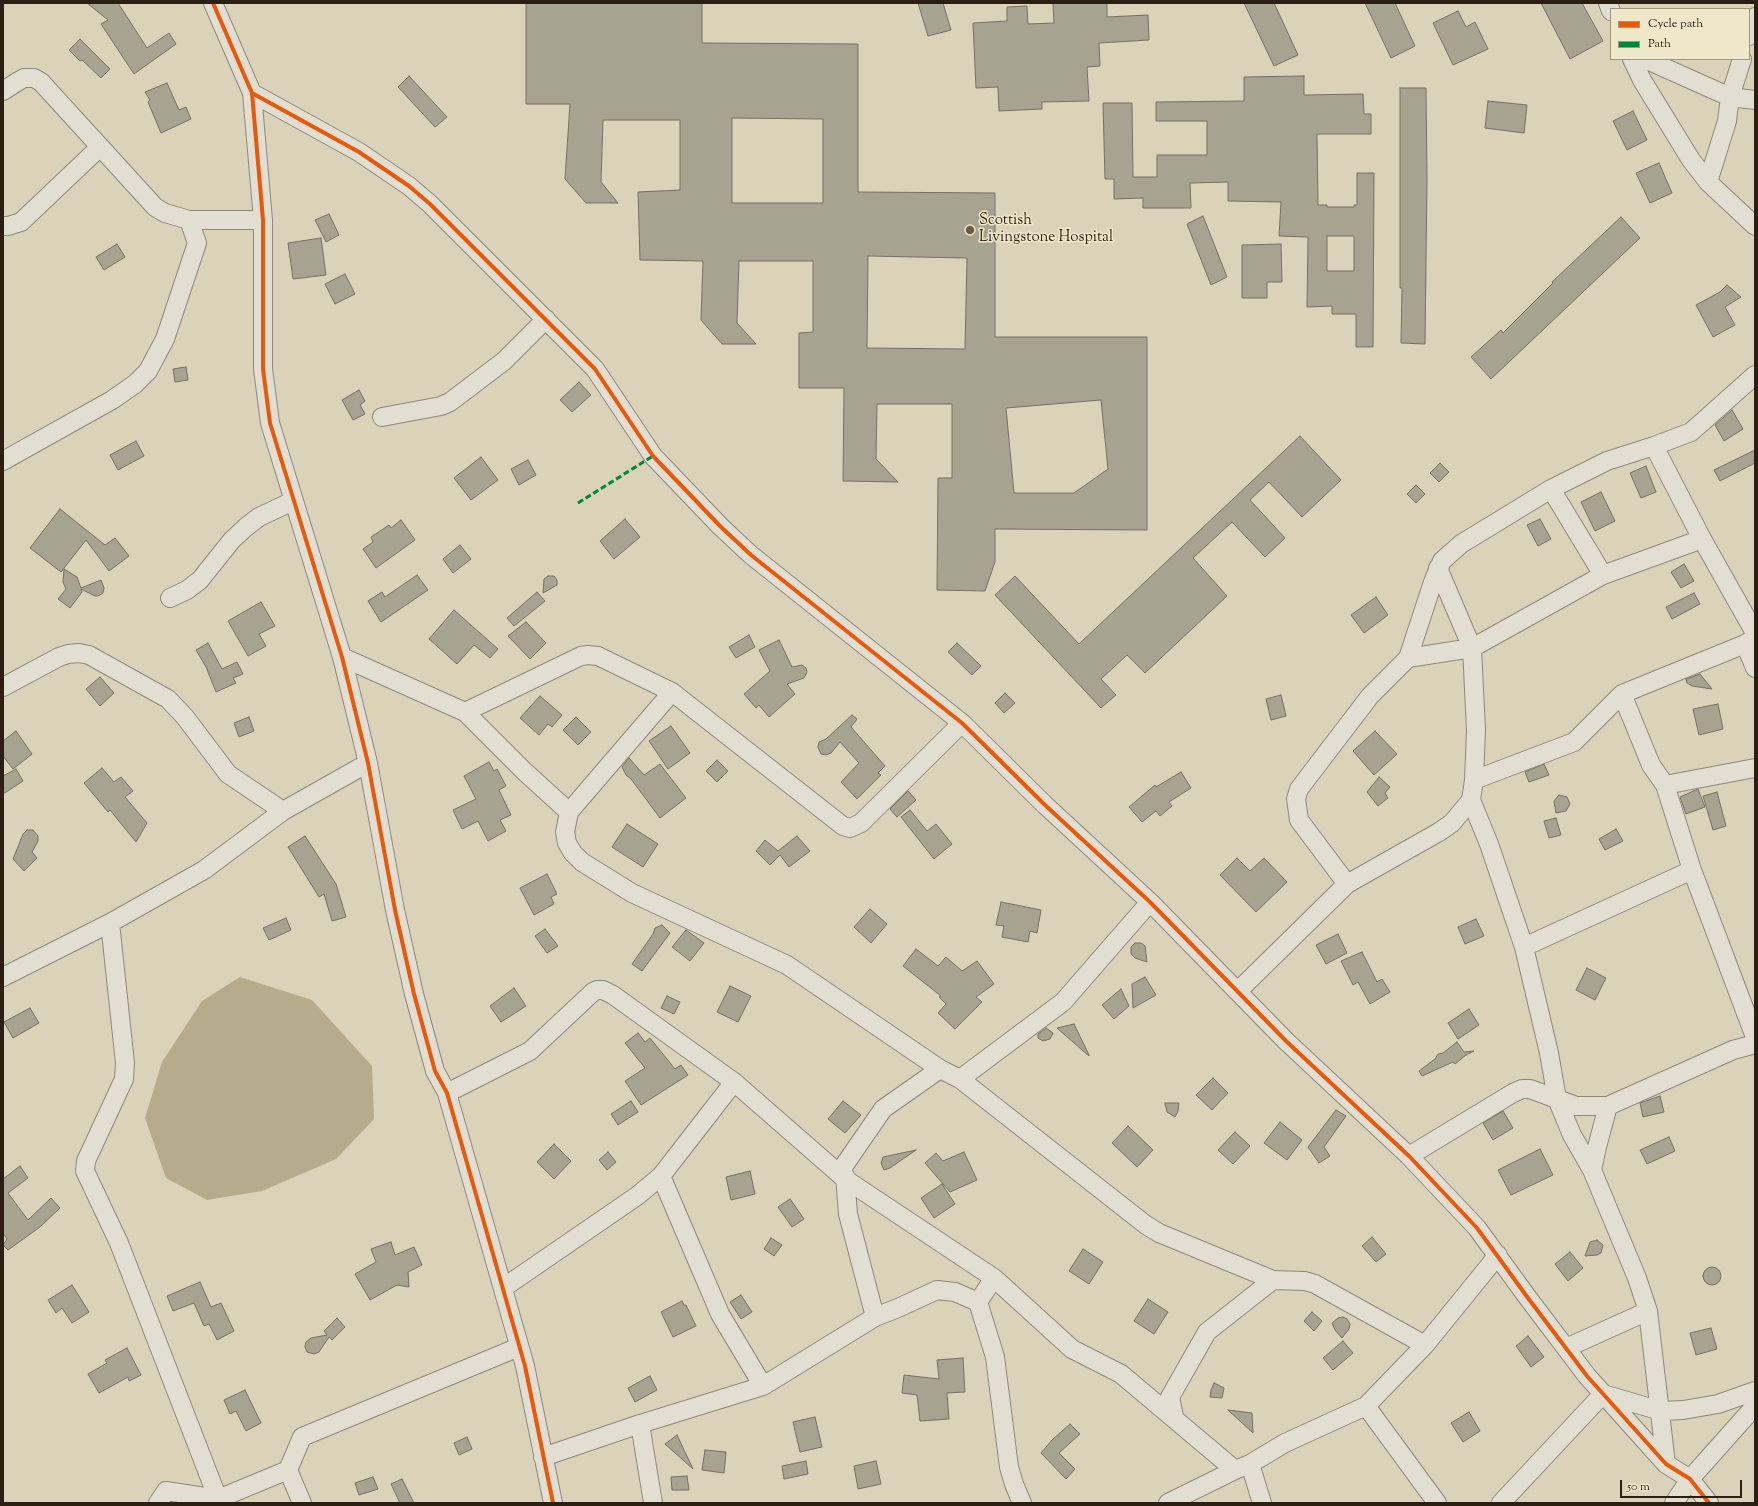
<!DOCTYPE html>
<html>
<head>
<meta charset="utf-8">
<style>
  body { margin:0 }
  #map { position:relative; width:1758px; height:1506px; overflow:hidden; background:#dad2b9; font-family:"Sorts Mill Goudy",serif }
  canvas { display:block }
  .frame { position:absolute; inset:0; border:4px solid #2b1e13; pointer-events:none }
  .legend { position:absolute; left:1610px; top:8px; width:140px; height:52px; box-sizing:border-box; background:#efe7c9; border:1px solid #a19780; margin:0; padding:5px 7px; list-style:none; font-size:12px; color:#2b1e13 }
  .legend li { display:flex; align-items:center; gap:8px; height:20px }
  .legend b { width:20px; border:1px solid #a19780 }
  .scale { position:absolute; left:1620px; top:1480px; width:122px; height:18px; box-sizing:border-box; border:2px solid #2b1e13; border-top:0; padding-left:5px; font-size:12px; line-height:14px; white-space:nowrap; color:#2b1e13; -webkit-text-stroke:3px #efe7c9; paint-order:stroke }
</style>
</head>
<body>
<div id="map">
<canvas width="1758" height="1506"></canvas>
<div class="frame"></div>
<ul class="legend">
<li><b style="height:5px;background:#e8590c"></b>Cycle path</li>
<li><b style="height:5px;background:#00873e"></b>Path</li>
</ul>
<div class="scale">50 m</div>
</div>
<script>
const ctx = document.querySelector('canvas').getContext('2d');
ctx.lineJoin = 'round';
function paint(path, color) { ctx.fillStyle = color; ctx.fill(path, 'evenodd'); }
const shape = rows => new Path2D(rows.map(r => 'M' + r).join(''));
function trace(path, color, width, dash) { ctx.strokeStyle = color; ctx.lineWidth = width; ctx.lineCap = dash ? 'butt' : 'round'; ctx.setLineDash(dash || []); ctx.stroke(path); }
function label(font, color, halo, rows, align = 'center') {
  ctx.font = font + ' "Sorts Mill Goudy",serif'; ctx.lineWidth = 3; ctx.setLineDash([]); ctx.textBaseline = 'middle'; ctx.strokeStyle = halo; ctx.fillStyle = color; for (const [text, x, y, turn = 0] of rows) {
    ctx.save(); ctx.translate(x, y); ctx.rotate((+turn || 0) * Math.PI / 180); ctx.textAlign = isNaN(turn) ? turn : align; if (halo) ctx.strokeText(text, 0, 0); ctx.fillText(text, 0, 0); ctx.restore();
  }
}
paint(shape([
  [240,977,312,1000,372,1066,374,1119,336,1159,262,1191,207,1200,166,1178,145,1118,162,1062,202,1001]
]), '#b6ab8c');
const building = shape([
  [87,3,118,3,147,48,169,33,176,44,134,74,101,24,108,20,87,3],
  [526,3,702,3,702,43,858,44,858,192,995,193,995,337,1147,337,1147,530,995,529,995,562,985,591,937,590,938,478,952,478,952,404,877,404,876,459,898,482,843,481,844,388,799,388,799,333,813,332,813,261,739,261,737,323,756,344,722,344,701,320,703,261,640,260,638,192,680,190,680,120,603,120,601,182,618,203,586,203,565,179,570,104,526,104,526,3],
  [732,118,823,119,823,203,732,203,732,118],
  [868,256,967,258,965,349,867,348,868,256],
  [1101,400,1108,469,1074,493,1014,493,1006,408,1101,400],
  [918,3,943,3,951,30,928,36,918,3],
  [1053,3,1107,3,1107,17,1148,15,1149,40,1099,43,1100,66,1087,67,1089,101,1042,102,1042,109,999,111,998,87,976,88,973,23,1007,21,1007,7,1027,6,1028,24,1054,23,1053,3],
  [1244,3,1274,3,1298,55,1274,66,1244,3],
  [1365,3,1395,3,1415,46,1391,58,1365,3],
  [1541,3,1582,3,1603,41,1570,59,1541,3],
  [1458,11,1466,27,1475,22,1488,49,1453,65,1433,23,1458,11],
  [80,39,110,69,101,78,82,60,80,61,69,50,80,39],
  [409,76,447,117,435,127,398,87,409,76],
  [1304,76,1304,95,1363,94,1364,114,1371,114,1371,134,1317,134,1318,205,1327,205,1327,207,1354,207,1354,205,1357,205,1357,173,1374,173,1373,347,1356,347,1356,314,1332,314,1332,306,1307,307,1308,237,1279,236,1281,202,1228,201,1228,182,1190,183,1191,208,1143,208,1143,198,1114,199,1114,179,1105,179,1103,103,1132,103,1133,177,1157,177,1157,155,1207,155,1207,121,1156,121,1156,102,1244,101,1244,77,1304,76],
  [1327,236,1354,236,1354,271,1327,271,1327,236],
  [167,83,179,110,186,107,191,119,161,133,148,102,150,100,145,92,167,83],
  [1400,88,1426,88,1427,178,1425,344,1401,343,1402,288,1400,288,1400,88],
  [1488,101,1527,105,1524,133,1485,128,1488,101],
  [1633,111,1647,140,1627,150,1613,121,1633,111],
  [1659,163,1672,193,1650,203,1636,173,1659,163],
  [329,214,339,235,326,242,315,220,329,214],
  [1203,216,1227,277,1211,285,1187,224,1203,216],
  [1621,217,1640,238,1491,379,1471,357,1501,330,1503,333,1553,283,1552,282,1621,217],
  [321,238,326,275,293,279,288,243,321,238],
  [117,244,125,257,104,270,96,257,117,244],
  [1281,244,1282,282,1267,282,1267,298,1242,298,1242,245,1281,244],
  [345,274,355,294,335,304,325,284,345,274],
  [1727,285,1741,297,1725,307,1735,325,1713,337,1696,305,1720,292,1727,285],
  [186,367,188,380,175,382,173,369,186,367],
  [579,382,591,395,572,412,560,400,579,382],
  [359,390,365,401,360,405,365,414,353,420,342,400,359,390],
  [1732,410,1743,429,1724,441,1715,425,1732,410],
  [1300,436,1341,480,1302,517,1269,482,1250,500,1285,538,1265,557,1232,522,1193,558,1227,596,1145,673,1127,655,1101,679,1116,695,1101,708,995,595,1015,576,1079,644,1300,436],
  [136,441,144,456,118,470,110,455,136,441],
  [1755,450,1755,463,1720,481,1714,470,1755,450],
  [481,457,498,480,471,500,454,478,481,457],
  [528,460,536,475,519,485,511,469,528,460],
  [1440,463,1449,472,1439,482,1430,473,1440,463],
  [1646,466,1656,492,1641,498,1630,473,1646,466],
  [1416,485,1425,494,1416,503,1407,494,1416,485],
  [1601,492,1615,521,1595,531,1581,502,1601,492],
  [60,509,105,545,115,538,129,556,109,571,86,540,61,572,30,548,60,509],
  [625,519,640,537,614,559,600,541,625,519],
  [1540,519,1551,539,1538,546,1527,525,1540,519],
  [401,520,415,540,376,568,363,549,373,542,371,537,389,525,391,528,401,520],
  [460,545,471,559,453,573,443,559,460,545],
  [1684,564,1694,581,1681,588,1671,572,1684,564],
  [64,569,77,577,81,588,101,580,104,588,103,593,98,596,95,596,81,589,82,592,70,608,58,599,66,589,63,582,64,569],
  [417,575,428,590,381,622,368,601,382,592,385,597,417,575],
  [548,576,554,576,557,580,557,585,543,593,544,579,548,576],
  [537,592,545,601,514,626,507,618,537,592],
  [1694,593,1700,604,1672,619,1666,607,1694,593],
  [1376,597,1388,615,1364,633,1351,615,1376,597],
  [261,602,275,626,259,634,266,646,248,656,228,621,261,602],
  [454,610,498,649,490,658,474,645,457,664,429,639,454,610],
  [526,622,546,643,530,659,508,636,526,622],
  [749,635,755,647,736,658,729,647,749,635],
  [779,640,792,667,802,665,806,668,807,672,804,678,787,684,795,694,769,717,759,705,756,708,744,694,770,671,759,650,779,640],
  [208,643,222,669,237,662,243,674,233,678,236,683,216,692,206,667,196,650,208,643],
  [957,643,981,666,972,675,948,652,957,643],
  [1700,674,1712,689,1692,686,1687,683,1686,679,1700,674],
  [100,677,114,693,100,706,86,689,100,677],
  [1005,693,1015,703,1004,713,995,703,1005,693],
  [1281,695,1286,716,1271,720,1266,699,1281,695],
  [540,696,562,715,552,727,548,724,539,735,520,718,540,696],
  [1718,704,1723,729,1699,735,1693,709,1718,704],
  [852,715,857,719,851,727,885,766,878,773,881,775,857,799,841,782,859,763,840,742,831,753,826,755,821,754,818,747,819,742,826,739,852,715],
  [249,717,254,731,239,737,234,723,249,717],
  [576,717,591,732,578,745,563,730,576,717],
  [671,726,690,753,668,769,649,741,671,726],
  [16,731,32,754,13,769,3,756,3,741,16,731],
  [1375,731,1397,754,1374,775,1353,751,1375,731],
  [629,758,644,775,660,764,686,798,660,818,631,779,626,775,622,767,629,758],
  [717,760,728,771,717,782,706,771,717,760],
  [489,762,494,771,497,769,506,786,499,790,511,815,500,820,506,831,488,841,478,821,462,829,453,810,476,799,464,776,489,762],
  [1544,764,1549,775,1529,782,1525,772,1544,764],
  [102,768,114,782,121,777,133,791,125,797,147,823,136,842,110,810,108,812,84,783,102,768],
  [16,769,23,781,3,794,3,776,16,769],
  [1181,772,1191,788,1169,802,1172,806,1160,816,1156,811,1142,822,1129,807,1155,785,1156,787,1181,772],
  [1379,777,1390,787,1385,793,1388,798,1378,806,1367,792,1379,777],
  [1698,789,1705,807,1686,814,1680,797,1698,789],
  [908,791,916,800,897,817,890,809,908,791],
  [1717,792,1726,826,1713,830,1703,796,1717,792],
  [1559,795,1567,797,1570,804,1566,811,1556,813,1554,801,1559,795],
  [910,810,927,831,936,824,952,844,934,859,901,817,910,810],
  [1556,818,1561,835,1549,838,1544,821,1556,818],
  [627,824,658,844,643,867,612,847,627,824],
  [1616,829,1623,841,1605,850,1599,839,1616,829],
  [27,830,33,830,38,836,38,841,32,852,37,858,24,871,13,859,23,834,27,830],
  [305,836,336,884,346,917,332,921,324,894,319,897,288,847,305,836],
  [797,836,810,851,789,867,780,855,770,865,756,851,765,840,778,851,797,836],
  [1237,858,1250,871,1264,858,1287,882,1256,912,1220,875,1237,858],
  [547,874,557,894,551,897,554,904,534,915,520,888,547,874],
  [1001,902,1041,910,1037,933,1030,931,1028,942,1002,937,1004,926,996,925,1001,902],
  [870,909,887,924,871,943,854,927,870,909],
  [286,918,291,930,269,940,263,928,286,918],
  [1476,919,1484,936,1465,944,1458,927,1476,919],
  [662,925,670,933,642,971,632,964,653,934,655,928,662,925],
  [545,929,558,946,547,953,535,936,545,929],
  [686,930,704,943,690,961,672,947,686,930],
  [1338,934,1347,953,1326,964,1316,945,1338,934],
  [1135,943,1141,943,1145,946,1147,962,1135,958,1131,954,1131,947,1135,943],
  [916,949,938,966,946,957,962,971,977,961,994,984,976,997,982,1002,955,1029,938,1013,946,1004,939,997,941,996,903,966,916,949],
  [1362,952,1377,982,1382,979,1390,992,1370,1004,1358,982,1353,985,1341,961,1362,952],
  [1587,968,1606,978,1595,1000,1576,990,1587,968],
  [1145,977,1156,995,1133,1008,1132,984,1145,977],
  [730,986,751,996,738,1022,717,1012,730,986],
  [514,988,526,1006,501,1022,490,1006,514,988],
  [1121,989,1129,1006,1114,1019,1102,1005,1121,989],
  [667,996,680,1002,674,1014,661,1008,667,996],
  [30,1008,39,1023,13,1038,4,1022,30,1008],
  [1469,1009,1479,1025,1458,1039,1448,1023,1469,1009],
  [1074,1024,1089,1055,1089,1056,1057,1028,1074,1024],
  [1046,1028,1053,1033,1050,1039,1043,1041,1038,1038,1038,1034,1046,1028],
  [638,1033,645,1042,650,1038,675,1069,681,1065,688,1075,641,1105,625,1081,645,1068,625,1043,638,1033],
  [1457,1042,1464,1052,1474,1051,1466,1055,1455,1064,1453,1062,1422,1076,1419,1071,1435,1059,1438,1054,1443,1053,1457,1042],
  [1213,1078,1228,1093,1212,1110,1196,1095,1213,1078],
  [1660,1096,1664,1112,1643,1117,1640,1103,1660,1096],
  [631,1101,638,1112,618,1125,611,1114,631,1101],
  [843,1101,861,1115,845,1133,828,1119,843,1101],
  [1165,1103,1179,1103,1178,1111,1175,1117,1167,1112,1165,1103],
  [1336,1110,1346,1116,1324,1147,1330,1156,1319,1163,1308,1147,1336,1110],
  [1503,1111,1513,1128,1493,1140,1483,1123,1503,1111],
  [1280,1122,1302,1140,1287,1160,1264,1143,1280,1122],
  [1128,1126,1153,1150,1137,1167,1112,1143,1128,1126],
  [1235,1132,1250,1146,1233,1164,1218,1150,1235,1132],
  [1669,1137,1675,1151,1647,1164,1640,1150,1669,1137],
  [554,1144,571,1161,554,1179,537,1162,554,1144],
  [1540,1149,1553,1175,1511,1195,1498,1170,1540,1149],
  [916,1150,890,1168,884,1170,881,1163,883,1157,916,1150],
  [608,1152,616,1162,607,1170,599,1160,608,1152],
  [964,1152,977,1180,950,1192,925,1163,936,1153,943,1161,964,1152],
  [20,1166,28,1178,8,1193,28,1220,51,1198,60,1208,40,1227,8,1250,3,1245,7,1239,3,1233,3,1179,20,1166],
  [750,1171,755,1194,731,1200,726,1177,750,1171],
  [942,1184,955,1204,934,1218,921,1198,942,1184],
  [790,1199,804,1219,792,1227,778,1207,790,1199],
  [1372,1237,1386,1254,1376,1262,1362,1246,1372,1237],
  [771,1238,782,1245,774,1256,764,1249,771,1238],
  [1597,1240,1603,1245,1601,1253,1597,1255,1585,1256,1590,1242,1597,1240],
  [391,1242,395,1255,414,1247,422,1265,408,1272,409,1287,397,1285,370,1300,355,1274,376,1262,371,1249,391,1242],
  [1083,1249,1103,1262,1089,1284,1069,1271,1083,1249],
  [1570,1252,1583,1268,1568,1281,1555,1264,1570,1252],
  '1703 1276a9 9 0 1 1 18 0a9 9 0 1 1-18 0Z',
  [200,1282,211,1307,221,1303,234,1331,217,1340,209,1324,204,1326,194,1303,173,1311,167,1296,200,1282],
  [72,1285,89,1312,72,1323,62,1308,56,1313,48,1300,72,1285],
  [741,1295,752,1312,741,1319,730,1302,741,1295],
  [1148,1299,1168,1312,1154,1334,1134,1321,1148,1299],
  [682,1301,684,1305,686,1305,696,1326,673,1337,661,1312,682,1301],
  [1312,1312,1322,1321,1314,1331,1304,1321,1312,1312],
  [1343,1317,1347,1319,1350,1324,1349,1329,1342,1338,1335,1330,1332,1323,1338,1318,1343,1317],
  [337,1318,345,1327,332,1340,329,1337,319,1352,314,1354,307,1352,305,1347,306,1342,311,1338,327,1335,324,1331,337,1318],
  [1711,1328,1717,1349,1696,1355,1690,1333,1711,1328],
  [1528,1336,1544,1357,1531,1367,1516,1346,1528,1336],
  [1343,1341,1353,1353,1333,1370,1323,1358,1343,1341],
  [127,1348,141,1375,129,1381,128,1377,99,1393,88,1374,107,1363,105,1360,127,1348],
  [963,1358,965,1392,947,1393,949,1419,920,1421,917,1395,902,1393,904,1375,939,1379,937,1360,963,1358],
  [650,1376,657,1390,635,1402,628,1388,650,1376],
  [1214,1383,1224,1388,1222,1398,1210,1397,1211,1390,1214,1383],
  [245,1390,261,1423,246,1431,236,1411,230,1414,224,1400,245,1390],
  [1228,1410,1252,1413,1253,1433,1228,1410],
  [1469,1412,1480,1431,1463,1442,1451,1423,1469,1412],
  [815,1417,822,1447,800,1452,793,1422,815,1417],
  [1070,1424,1080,1434,1059,1453,1075,1469,1066,1479,1041,1453,1052,1440,1070,1424],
  [677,1435,693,1469,665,1444,677,1435],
  [467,1437,472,1449,459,1455,454,1443,467,1437],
  [705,1450,726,1452,724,1473,702,1470,705,1450],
  [806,1461,808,1474,784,1479,782,1466,806,1461],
  [876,1461,881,1484,858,1489,854,1466,876,1461],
  [687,1476,689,1490,672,1490,671,1477,687,1476],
  [373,1477,378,1489,359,1495,355,1483,373,1477],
  [402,1479,414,1503,400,1503,391,1484,402,1479]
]);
paint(building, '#a8a291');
trace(building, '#757062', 1);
const minor = shape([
  [213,3,252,93,263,220,263,369,270,423,342,657,368,763,395,910,414,994,435,1071,447,1093,525,1366,553,1503],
  [1608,3,1611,11],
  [1749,36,1755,17],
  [1632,59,1642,80,1691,160,1708,182,1755,226],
  [1645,59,1730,97,1755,100],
  [3,91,17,82,24,78,34,78,41,82,155,207,165,213,189,220],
  [252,93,359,152,409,186,430,204,595,369,653,456,720,526,751,555,962,723,1045,805,1150,902,1286,1041,1409,1156,1477,1228,1528,1298,1587,1376,1666,1464,1690,1479,1709,1503],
  [1708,182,1727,121,1730,97,1742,59],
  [3,226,8,226,21,222,100,147],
  [382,417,441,406,450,402,504,361,546,319],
  [1654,446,1702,539,1755,633],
  [3,461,112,400,135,384,148,371,165,339,197,243,189,220,263,220],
  [1551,489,1603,575],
  [170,598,187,590,200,580,232,540,246,527,259,517,293,501],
  [1745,644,1755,668],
  [342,657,465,712,524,771,569,812,565,832,567,843,573,853,582,862,632,893,787,965,940,1069,960,1079,1146,1225,1159,1233,1273,1280,1305,1281,1315,1284,1425,1345],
  [1408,658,1472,648,1603,575,1702,539],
  [3,687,59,657,68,654,79,653,89,655,168,699,185,717,228,774,283,811],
  [1622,694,1651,765,1665,785,1692,870,1755,1037],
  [465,712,581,656,588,655,598,656,672,692,843,826,850,828,861,823,962,723],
  [1474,780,1574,742,1622,694,1745,644,1755,638],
  [1665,785,1755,768],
  [1471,800,1489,844,1524,947,1549,1053,1557,1099,1572,1135,1592,1170],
  [569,812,672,692],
  [1347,884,1299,820,1296,799,1299,789,1370,696,1408,658,1433,582,1442,561,1461,544,1551,489,1607,461,1654,446,1691,432,1755,375],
  [110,923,125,1063,124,1079,86,1161,85,1171,119,1243,218,1499,288,1470],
  [1524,947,1692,870],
  [3,977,110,923,204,870,283,811,368,763],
  [1238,991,1347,884,1439,832,1452,823,1471,800,1474,780,1476,730,1472,648,1438,568],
  [960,1079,1063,1002,1150,902],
  [447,1093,530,1051,593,992,597,990,603,990,613,995,734,1082,845,1179,994,1278],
  [1409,1156,1513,1093,1522,1089,1530,1089,1576,1106,1608,1106],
  [661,1176,720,1314,763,1386,875,1317,898,1308,937,1290,955,1292,978,1302,994,1278,1072,1349,1121,1374,1235,1470],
  [503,1288,637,1196,661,1176,734,1082],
  [978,1302,995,1357,1009,1467,1014,1484,1022,1503],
  [875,1317,848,1214,845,1176,841,1170,883,1109,940,1069],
  [1566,1348,1648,1311],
  [1366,1406,1437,1503],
  [1174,1417,1170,1397,1207,1332,1273,1280],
  [640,1424,653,1503],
  [543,1457,640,1424,763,1386],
  [1250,1464,1262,1503],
  [1666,1464,1648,1311,1637,1278,1592,1170,1597,1147,1608,1106,1733,1050,1755,1044],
  [158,1503,166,1491,218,1499],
  [302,1503,288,1470,302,1437,519,1347],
  [1168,1503,1235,1470,1250,1464,1285,1443,1366,1406,1425,1345,1498,1255],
  [1501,1503,1603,1394,1661,1411,1683,1410,1718,1404,1755,1391],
  [1674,1503,1690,1479,1755,1406]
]);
trace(minor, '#8e8879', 20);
trace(minor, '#e2ded1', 18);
trace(shape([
  [578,503,653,456]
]), '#00873e', 3, [6, 3]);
trace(shape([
  [213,3,252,93,263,220,263,369,270,423,342,657,368,763,395,910,414,994,435,1071,447,1093,525,1366,553,1503],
  [252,93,359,152,409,186,430,204,595,369,653,456,720,526,751,555,962,723,1045,805,1150,902,1286,1041,1409,1156,1477,1228,1528,1298,1587,1376,1666,1464,1690,1479,1709,1503]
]), '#e8590c', 4);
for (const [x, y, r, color] of [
  [970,230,5,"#685d4d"]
]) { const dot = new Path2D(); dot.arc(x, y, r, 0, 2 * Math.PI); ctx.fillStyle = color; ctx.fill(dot); trace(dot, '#efe7c9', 1.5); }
label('15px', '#2b1e13', '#efe7c9', [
  ["Scottish",979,221],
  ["Livingstone Hospital",979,238]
], 'left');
</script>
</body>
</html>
